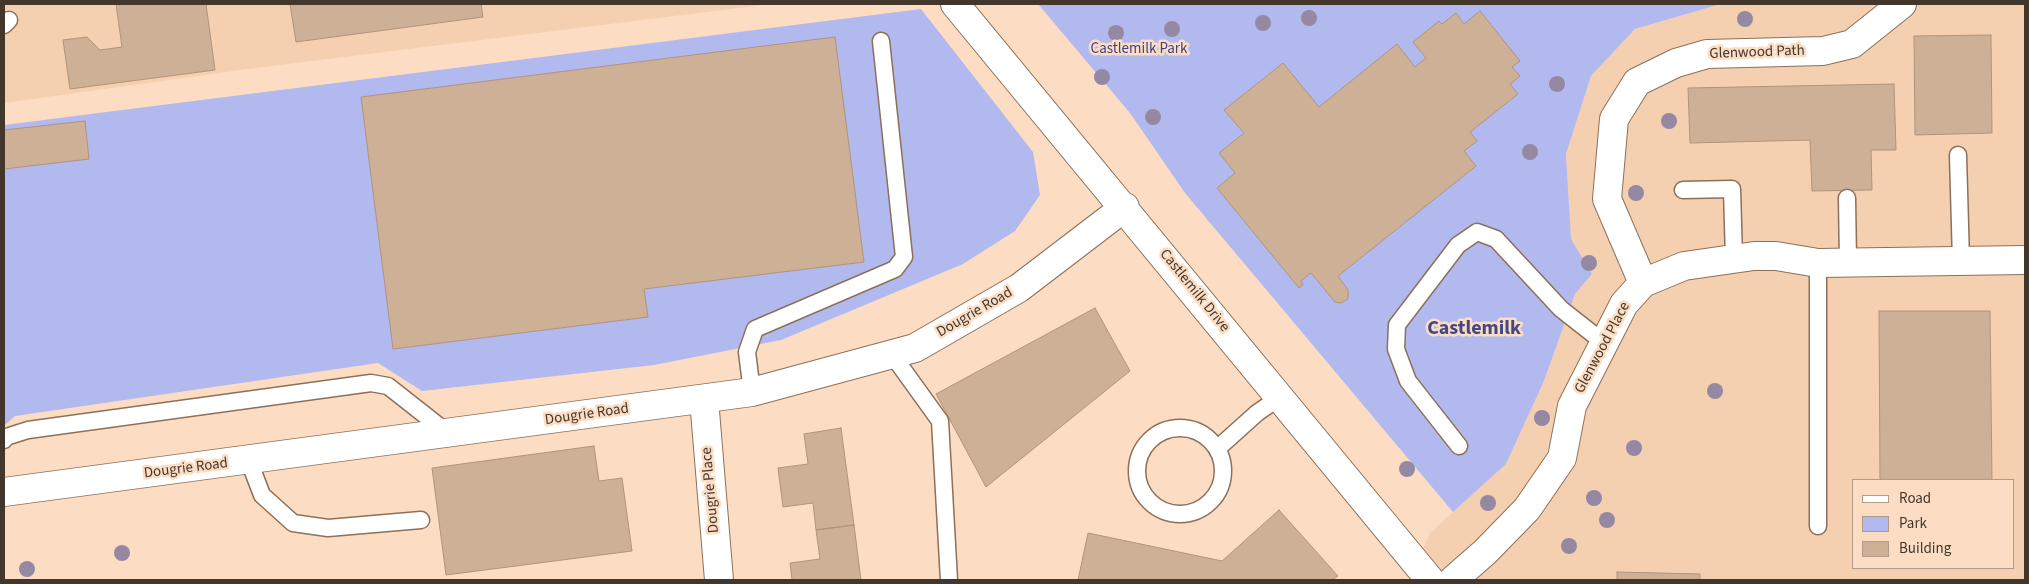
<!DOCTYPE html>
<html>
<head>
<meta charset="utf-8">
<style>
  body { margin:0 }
  #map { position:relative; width:2029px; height:584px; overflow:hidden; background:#fcddc3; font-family:"Source Sans 3",sans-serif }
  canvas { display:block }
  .frame { position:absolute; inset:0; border:5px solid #43372c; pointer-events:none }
  .legend { position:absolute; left:1852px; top:479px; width:162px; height:90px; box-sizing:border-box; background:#fcddc3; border:1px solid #b29b87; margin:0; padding:6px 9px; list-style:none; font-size:15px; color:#43372c }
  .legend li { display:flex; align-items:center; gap:10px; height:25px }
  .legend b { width:25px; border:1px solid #b29b87 }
</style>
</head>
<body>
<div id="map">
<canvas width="2029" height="584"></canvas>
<div class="frame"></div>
<ul class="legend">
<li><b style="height:6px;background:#fff"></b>Road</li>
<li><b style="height:14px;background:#b2b9ef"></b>Park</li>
<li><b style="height:14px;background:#ceb097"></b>Building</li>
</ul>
</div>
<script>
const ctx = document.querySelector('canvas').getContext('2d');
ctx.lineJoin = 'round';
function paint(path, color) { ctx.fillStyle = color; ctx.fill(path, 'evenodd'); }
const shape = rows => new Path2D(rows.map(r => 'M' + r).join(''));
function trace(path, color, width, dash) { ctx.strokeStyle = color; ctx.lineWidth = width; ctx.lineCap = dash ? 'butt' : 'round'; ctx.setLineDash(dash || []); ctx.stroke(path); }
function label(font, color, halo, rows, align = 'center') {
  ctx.font = font + ' "Source Sans 3",sans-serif'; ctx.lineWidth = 5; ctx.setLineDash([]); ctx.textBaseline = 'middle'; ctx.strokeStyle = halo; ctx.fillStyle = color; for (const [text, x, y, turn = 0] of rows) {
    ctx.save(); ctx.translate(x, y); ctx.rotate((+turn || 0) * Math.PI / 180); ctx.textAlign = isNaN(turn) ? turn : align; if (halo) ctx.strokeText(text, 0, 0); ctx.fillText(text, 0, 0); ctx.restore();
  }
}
paint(shape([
  [4,4,771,4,248,69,4,103],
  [1721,4,2025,4,2025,580,1409,580,1430,533,1506,464,1544,381,1575,294,1592,274,1571,239,1566,154,1591,76,1635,29],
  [1853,480,2013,480,2013,568,1853,568]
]), '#f5d0b0');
paint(shape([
  [1038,4,1721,4,1635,29,1591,76,1566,154,1571,239,1592,274,1575,294,1544,381,1506,464,1453,512,1185,193,1130,113],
  [921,9,1033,152,1040,195,1015,231,963,264,781,340,654,365,422,391,378,363,15,416,4,426,4,125]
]), '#b2b9ef');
const building = shape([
  [116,4,206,4,215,70,70,89,63,40,87,37,100,50,122,47,116,4],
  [290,4,481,4,483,17,296,42,290,4],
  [1480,11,1520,61,1512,67,1520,76,1510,84,1518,94,1470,132,1477,141,1464,151,1476,166,1338,276,1348,290,1348,299,1341,303,1335,302,1311,273,1301,281,1303,285,1299,288,1217,188,1235,173,1219,153,1244,133,1224,110,1283,63,1319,107,1397,44,1415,67,1426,58,1413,42,1439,21,1442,24,1456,13,1464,24,1480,11],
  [1991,35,1992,133,1915,135,1914,36,1991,35],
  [835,37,864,262,644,289,648,317,393,349,361,97,835,37],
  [1894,84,1896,150,1871,150,1872,190,1812,191,1810,140,1690,143,1688,88,1894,84],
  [85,121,89,159,4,169,4,130,85,121],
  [1095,308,1130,371,986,487,936,394,1095,308],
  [1879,311,1990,311,1992,480,1880,480,1879,311],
  [841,428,854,525,816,530,813,503,783,507,778,468,808,464,804,434,841,428],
  [594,446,599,481,622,478,632,551,446,575,432,468,594,446],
  [1279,510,1338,576,1332,580,1078,580,1088,533,1222,561,1279,510],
  [854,525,861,580,792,580,790,563,820,559,816,530,854,525],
  [1617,572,1700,574,1700,580,1617,580,1617,572]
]);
paint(building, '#ceb097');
trace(building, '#b1947b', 1);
const service = shape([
  [4,25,9,20],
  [1958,155,1961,261],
  [1683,190,1732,189,1734,259],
  [1847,198,1848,262],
  [1818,263,1818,526],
  [891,353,940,421,949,580],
  [752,392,747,352,755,329,895,269,904,257,881,41],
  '1137 471a43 43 0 1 1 86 0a43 43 0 1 1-86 0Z',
  [4,440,6,437,28,430,371,383,388,386,449,434],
  [1459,446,1408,381,1396,349,1397,325,1458,245,1477,232,1496,239,1561,309,1603,342],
  [1218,448,1257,413,1280,397],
  [249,461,262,495,293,523,328,528,421,520]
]);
const minor = shape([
  [1643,283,1607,199,1614,119,1637,82,1676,63,1707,54,1823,51,1852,44,1902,4],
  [704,399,719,580],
  [1453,580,1485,552,1527,509,1562,458,1572,406,1624,304,1643,283,1684,266,1754,256,1776,256,1818,263,2025,260]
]);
const tertiary = shape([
  [955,4,1430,580],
  [4,492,752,392,915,348,1019,288,1125,207]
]);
trace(service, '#8c7059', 19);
trace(minor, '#8c7059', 30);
trace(tertiary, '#8c7059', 30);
trace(service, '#fff', 16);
trace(minor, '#fff', 28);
trace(tertiary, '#fff', 28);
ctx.fillStyle = '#9588a2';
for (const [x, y] of [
  [1309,18],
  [1745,19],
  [1263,23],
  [1172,29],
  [1116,33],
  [1102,77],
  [1557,84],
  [1153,117],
  [1669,121],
  [1530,152],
  [1636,193],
  [1589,263],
  [1715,391],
  [1542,418],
  [1634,448],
  [1407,469],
  [1594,498],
  [1488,503],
  [1607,520],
  [1569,546],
  [122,553],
  [27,569]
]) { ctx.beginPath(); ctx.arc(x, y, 8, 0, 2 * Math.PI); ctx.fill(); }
label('15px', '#414387', '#fcddc3', [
  ["Castlemilk Park",1139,50]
]);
label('15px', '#43372c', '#fcddc3', [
  ["Glenwood Path",1757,53,-2],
  ["Castlemilk Drive",1194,291,51],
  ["Dougrie Road",975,313,-30],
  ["Glenwood Place",1603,348,-62],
  ["Dougrie Road",587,415,-8],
  ["Dougrie Road",186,469,-7],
  ["Dougrie Place",711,490,-95]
]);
label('bold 20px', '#444885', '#fcddc3', [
  ["Castlemilk",1474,330]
]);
</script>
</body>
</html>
